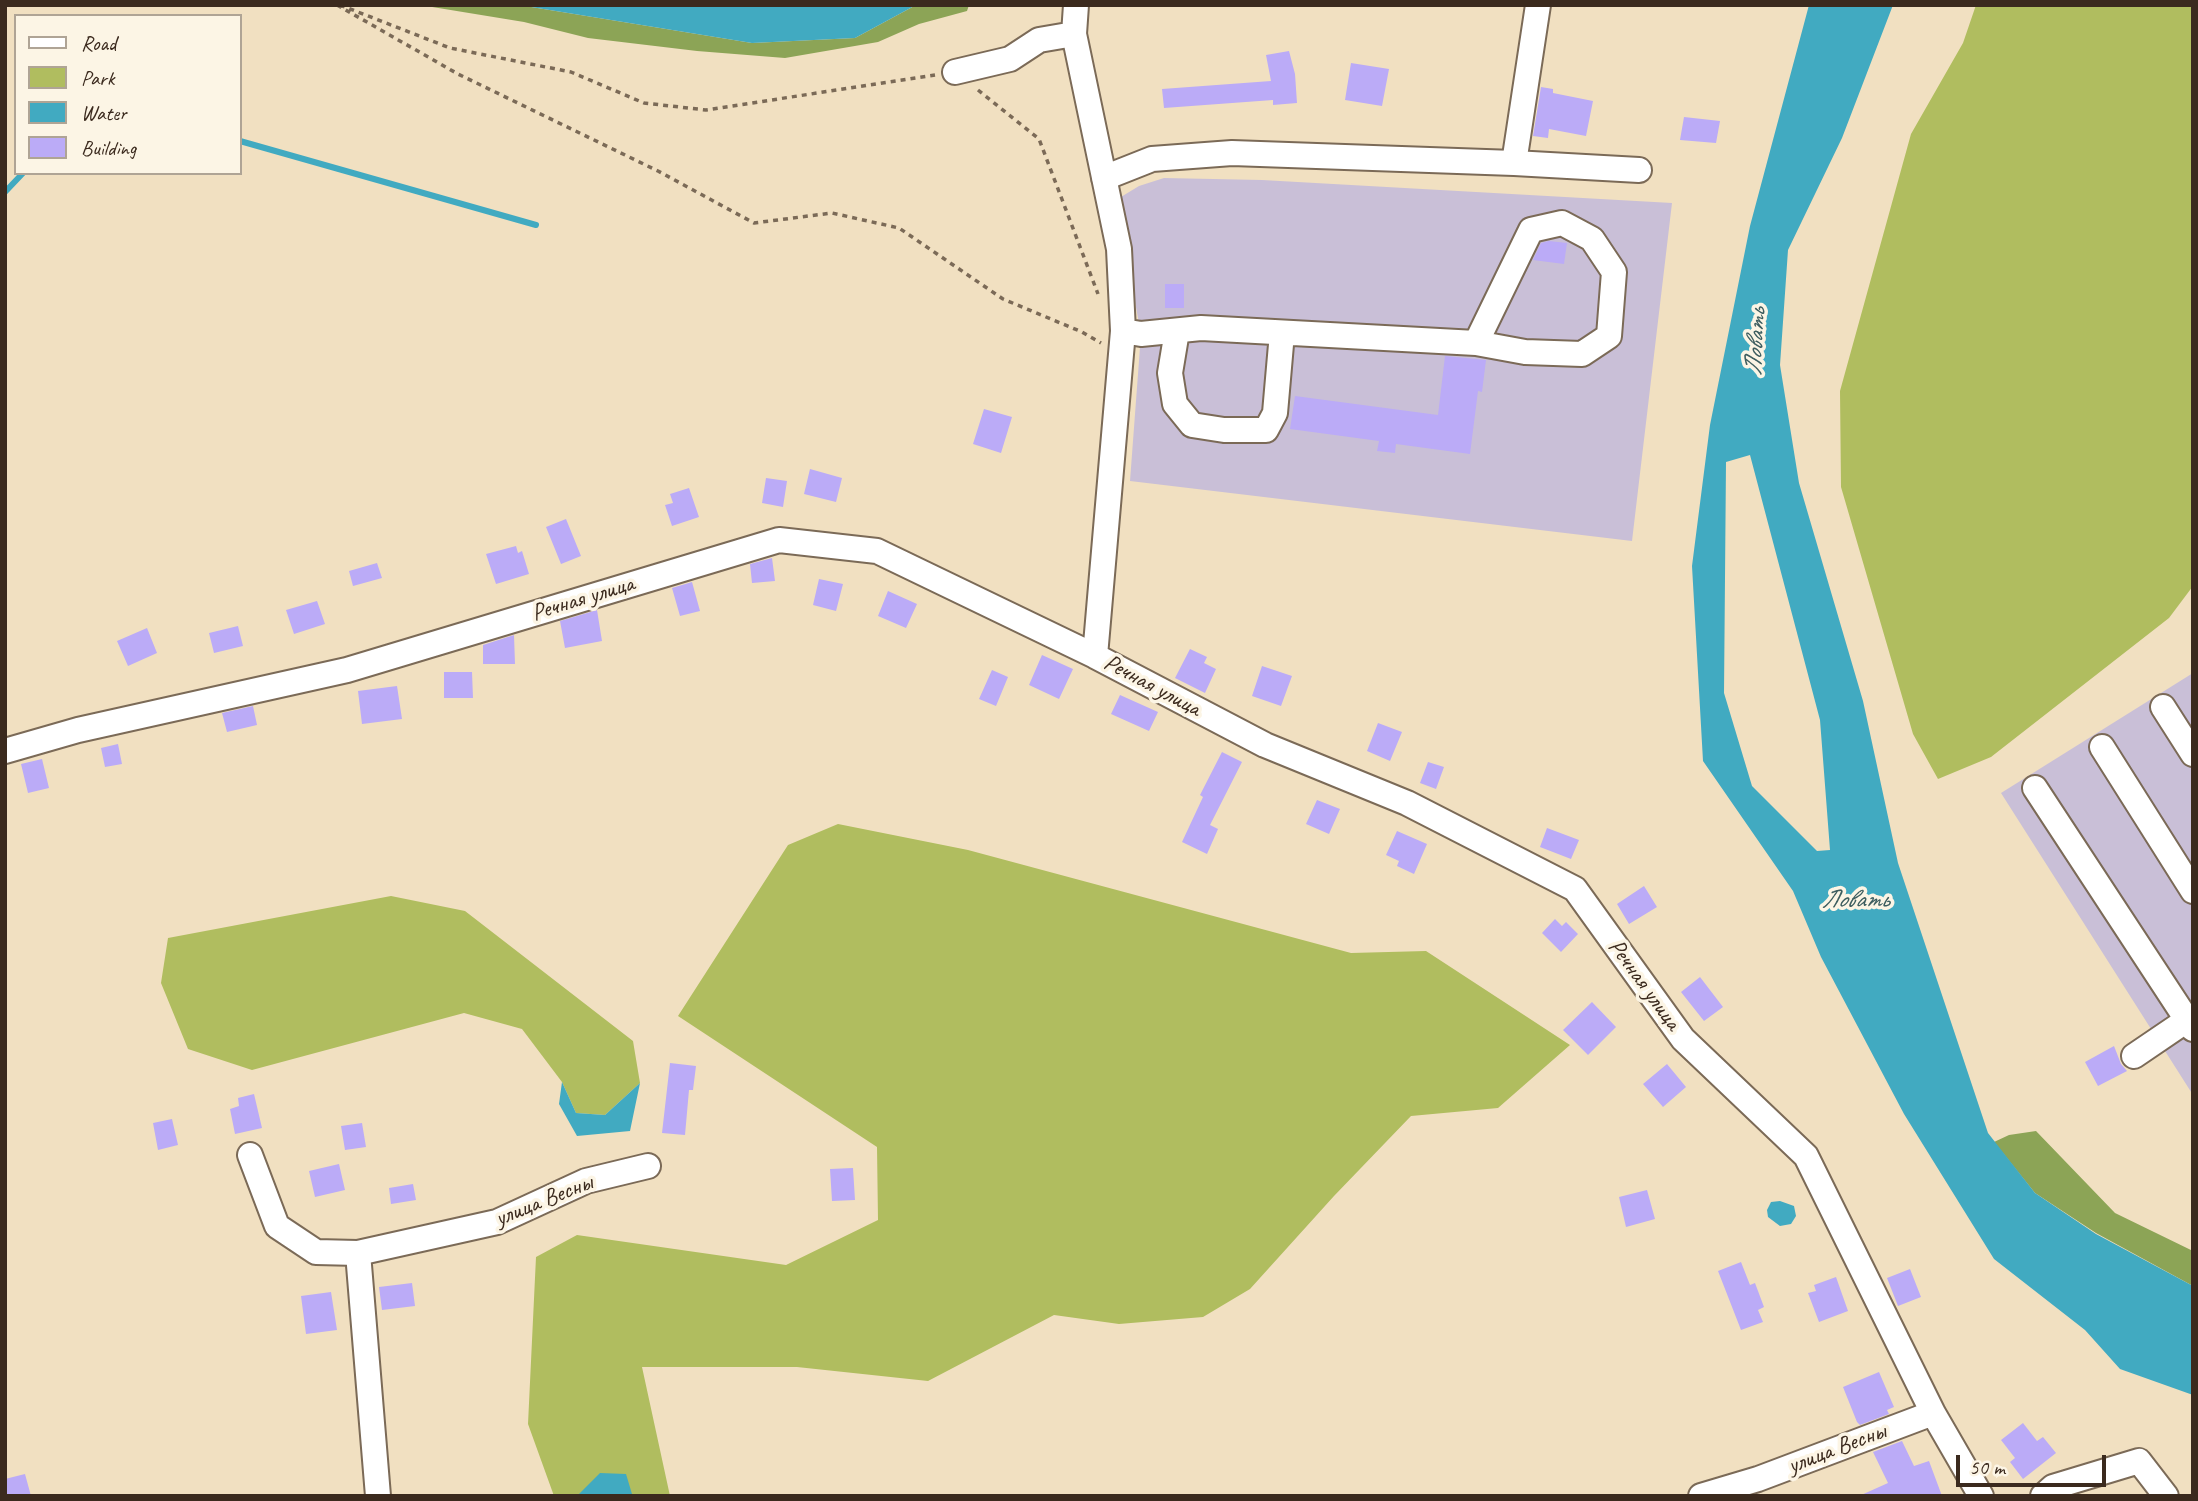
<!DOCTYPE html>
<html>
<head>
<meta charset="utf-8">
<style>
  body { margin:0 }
  #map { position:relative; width:2198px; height:1501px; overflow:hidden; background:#f1e0c1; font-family:Caveat,sans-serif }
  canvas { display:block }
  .frame { position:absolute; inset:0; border:7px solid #3b2a1e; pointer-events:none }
  .legend { position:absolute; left:14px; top:14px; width:228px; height:161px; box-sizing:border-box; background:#fcf5e5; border:2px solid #afa495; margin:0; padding:9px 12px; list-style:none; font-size:21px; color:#3b2a1e }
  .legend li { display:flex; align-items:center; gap:14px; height:35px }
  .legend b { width:35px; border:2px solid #afa495 }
  .scale { position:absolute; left:1956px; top:1455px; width:150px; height:32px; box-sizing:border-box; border:4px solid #3b2a1e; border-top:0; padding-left:9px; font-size:21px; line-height:24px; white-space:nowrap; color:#3b2a1e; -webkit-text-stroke:5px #fcf5e5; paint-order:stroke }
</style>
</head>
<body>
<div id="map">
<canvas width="2198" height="1501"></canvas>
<div class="frame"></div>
<ul class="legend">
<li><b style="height:9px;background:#fff"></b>Road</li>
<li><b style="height:19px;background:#b0bd5f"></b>Park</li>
<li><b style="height:19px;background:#41aac1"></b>Water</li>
<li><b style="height:19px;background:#bbabf7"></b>Building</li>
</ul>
<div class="scale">50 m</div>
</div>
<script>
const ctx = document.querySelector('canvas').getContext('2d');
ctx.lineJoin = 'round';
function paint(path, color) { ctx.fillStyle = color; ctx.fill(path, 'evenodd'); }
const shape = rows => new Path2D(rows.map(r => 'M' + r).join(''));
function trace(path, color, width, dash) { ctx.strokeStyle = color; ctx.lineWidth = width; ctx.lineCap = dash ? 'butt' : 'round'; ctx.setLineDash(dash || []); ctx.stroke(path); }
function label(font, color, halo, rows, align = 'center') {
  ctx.font = font + ' Caveat,sans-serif'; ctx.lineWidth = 7; ctx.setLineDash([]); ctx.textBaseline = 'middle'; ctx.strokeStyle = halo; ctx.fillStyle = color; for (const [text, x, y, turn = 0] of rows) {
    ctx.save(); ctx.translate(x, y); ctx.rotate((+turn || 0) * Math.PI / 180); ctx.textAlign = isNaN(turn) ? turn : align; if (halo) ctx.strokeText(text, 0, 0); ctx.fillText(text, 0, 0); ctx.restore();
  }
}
paint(shape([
  [1164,178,1262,180,1672,203,1632,541,1130,481,1141,334,1116,200,1139,186],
  [2193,673,2193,1095,2001,793]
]), '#c9bfd7');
paint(shape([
  [1976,5,2193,5,2193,586,2169,618,1991,757,1938,779,1913,734,1841,487,1840,391,1911,134,1963,43],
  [838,824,968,850,1351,953,1426,951,1570,1045,1498,1108,1411,1116,1334,1196,1250,1289,1203,1317,1119,1324,1054,1315,928,1381,797,1367,642,1367,670,1496,554,1496,528,1424,536,1257,577,1235,786,1265,878,1220,877,1147,678,1016,788,845],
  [391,896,465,911,633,1041,640,1083,605,1115,576,1113,562,1082,522,1029,464,1013,252,1070,188,1049,161,983,168,938]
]), '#b0bd5f');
paint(shape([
  [420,5,519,5,752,43,855,38,916,5,969,5,967,11,919,24,878,42,785,58,697,51,588,38,524,22],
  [2036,1131,2115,1213,2193,1251,2193,1286,2096,1233,2035,1193,1994,1142,2009,1135]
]), '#8ca456');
paint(shape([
  [519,5,916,5,855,38,752,43],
  [1809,5,1893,5,1842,138,1788,250,1780,365,1799,483,1863,701,1898,863,1988,1133,2035,1193,2096,1234,2193,1286,2193,1395,2120,1369,2085,1330,1994,1259,1904,1114,1821,957,1793,891,1703,761,1692,566,1710,425,1750,226],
  [1750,455,1820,720,1830,850,1817,851,1752,786,1724,693,1726,462],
  [562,1082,576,1113,605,1115,640,1083,630,1131,577,1136,559,1104],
  [1780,1201,1794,1206,1796,1216,1791,1224,1780,1226,1768,1217,1767,1210,1771,1202],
  [600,1473,626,1474,632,1494,578,1495]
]), '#41aac1');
trace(shape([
  [240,141,536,225],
  [5,192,23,173]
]), '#41aac1', 6);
paint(shape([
  [1289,51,1295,74,1297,103,1273,105,1273,100,1164,108,1162,89,1271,81,1266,55],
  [1351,63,1389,69,1382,106,1345,100],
  [1541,87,1553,89,1553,93,1593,101,1586,136,1549,129,1548,138,1533,136],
  [1684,117,1720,121,1716,143,1680,140],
  [1549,241,1567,243,1564,264,1533,260,1541,243],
  [1165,284,1184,284,1184,308,1165,308],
  [1445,356,1486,360,1482,392,1478,391,1470,454,1396,444,1395,453,1377,451,1379,441,1290,429,1295,396,1438,415],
  [984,409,1012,417,1001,453,973,444],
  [810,469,842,478,836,502,804,494],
  [766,478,787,481,783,507,762,503],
  [689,488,699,517,672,526,665,505,673,503,670,494],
  [566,519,581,556,561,564,546,527],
  [516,546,518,553,522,551,529,574,496,584,486,554],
  [772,558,775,581,752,583,750,564],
  [377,563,382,578,353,586,349,571],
  [819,579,843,584,836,611,813,605],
  [692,582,700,611,680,616,672,588],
  [888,591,917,604,906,628,878,616],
  [317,601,325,624,294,634,286,610],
  [597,610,602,641,565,648,560,621],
  [238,626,243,646,214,653,209,633],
  [147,628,157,653,128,666,117,641],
  [514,635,515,664,483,664,483,645],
  [1190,649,1207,657,1204,663,1216,669,1205,693,1175,678],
  [1042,655,1073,669,1059,699,1029,685],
  [1262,666,1292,676,1281,706,1252,696],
  [992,670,1008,677,996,706,979,699],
  [444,672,472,672,473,698,444,698],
  [397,686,402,719,362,724,358,691],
  [1120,695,1158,712,1149,731,1111,714],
  [253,706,257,725,227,732,222,713],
  [1378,723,1402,732,1390,761,1367,751],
  [118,744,122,764,105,767,101,748],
  [1222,752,1242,762,1210,825,1218,829,1207,854,1182,842,1203,797,1200,795],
  [42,759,49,788,28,793,21,764],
  [1428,762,1444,767,1436,789,1420,783],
  [1317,800,1340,809,1329,834,1306,824],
  [1547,828,1579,840,1571,859,1540,847],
  [1397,831,1427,844,1414,874,1397,866,1399,861,1386,855],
  [1644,886,1657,907,1629,924,1617,904],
  [1555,919,1562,926,1566,922,1578,934,1561,952,1542,933],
  [1700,977,1723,1007,1704,1021,1681,992],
  [1592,1002,1616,1027,1588,1055,1563,1030],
  [2114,1046,2121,1064,2127,1071,2098,1086,2085,1062],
  [670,1063,696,1066,693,1090,689,1090,685,1135,662,1133],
  [1667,1064,1686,1087,1663,1107,1643,1084],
  [254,1094,262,1128,235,1134,230,1109,239,1106,238,1098],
  [172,1119,178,1145,158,1150,153,1123],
  [362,1123,366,1147,345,1150,341,1126],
  [339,1164,345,1190,315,1197,309,1171],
  [853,1168,855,1200,832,1201,830,1169],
  [413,1184,416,1200,391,1204,389,1188],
  [1647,1190,1655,1219,1626,1227,1619,1197],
  [1741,1262,1750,1285,1755,1283,1764,1307,1758,1310,1763,1322,1741,1330,1718,1271],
  [1910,1269,1921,1297,1898,1306,1887,1278],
  [1836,1277,1848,1311,1819,1322,1808,1293,1816,1291,1814,1285],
  [412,1283,415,1306,382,1310,379,1287],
  [331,1292,337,1330,306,1334,301,1296],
  [1879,1372,1894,1407,1887,1410,1889,1414,1860,1425,1857,1422,1843,1387],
  [2023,1423,2037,1441,2043,1437,2056,1453,2023,1479,2010,1462,2015,1458,2001,1440],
  [1902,1441,1914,1466,1929,1461,1942,1496,1859,1496,1888,1483,1873,1452],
  [25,1474,31,1496,5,1496,5,1479]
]), '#bbabf7');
const minor = shape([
  [1076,5,1074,34,1119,249,1123,331,1095,656],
  [955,72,1010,59,1039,40,1074,34],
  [1514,163,1538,5],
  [1104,178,1152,159,1232,153,1514,163,1639,170],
  [1123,331,1141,334,1201,328,1476,343,1525,352,1582,354,1609,336,1614,272,1592,239,1562,223,1531,230,1476,343],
  [1177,331,1170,373,1175,404,1192,425,1224,430,1266,430,1275,413,1282,333],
  [2163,707,2193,754],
  [2102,747,2193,891],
  [5,751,78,730,347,670,779,540,877,551,1095,656,1265,745,1407,803,1575,889,1683,1039,1806,1156,1933,1413,1981,1496],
  [2035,788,2193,1029],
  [2134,1056,2193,1016],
  [250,1155,277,1226,316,1252,358,1253,497,1222,586,1181,648,1166],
  [358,1253,378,1496],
  [1701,1496,1758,1479,1933,1413],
  [2043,1496,2053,1487,2139,1461,2166,1496]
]);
trace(minor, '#7b6a57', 28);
trace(shape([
  [337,5,458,74,658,171,754,223,832,213,899,228,1003,299,1082,332,1101,343],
  [340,5,450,48,571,72,644,103,706,110,935,75],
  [978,90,1039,139,1098,294]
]), '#7b6a57', 3.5, [5, 5]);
trace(minor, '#fff', 24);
label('24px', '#3b2a1e', '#fcf5e5', [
  ["Речная улица",583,599,-17],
  ["Речная улица",1152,686,28],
  ["Речная улица",1644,985,54],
  ["улица Весны",544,1201,-22],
  ["улица Весны",1837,1449,-21]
]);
label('italic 26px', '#3d5d5f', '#fcf5e5', [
  ["Ловать",1756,342,-86],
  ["Ловать",1855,900]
]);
</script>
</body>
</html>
